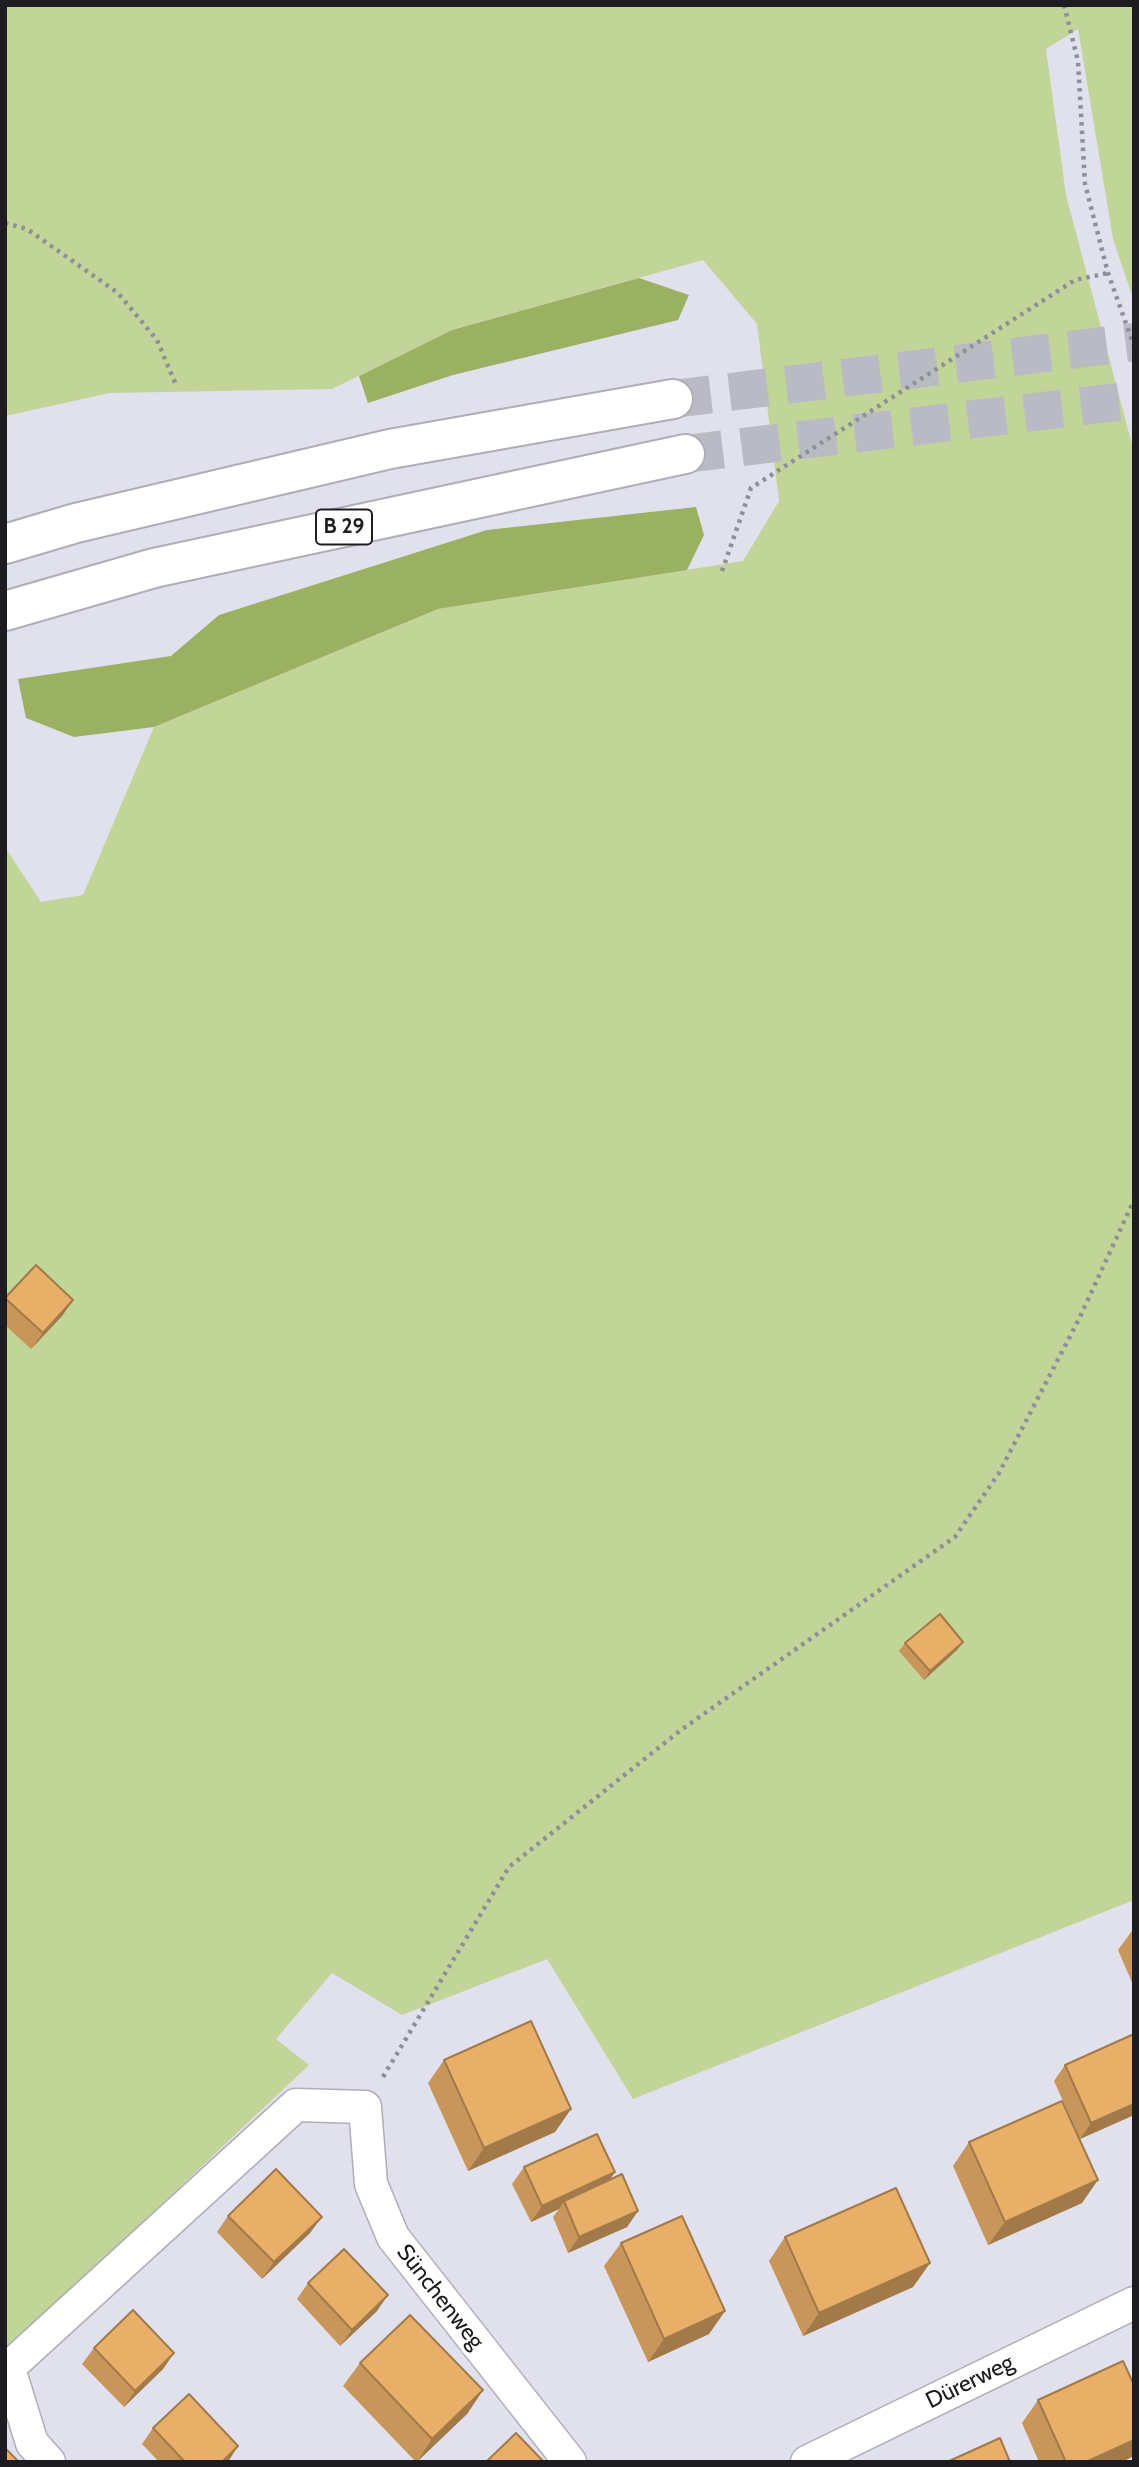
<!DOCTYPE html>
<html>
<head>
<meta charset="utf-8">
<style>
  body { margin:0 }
  #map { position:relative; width:1139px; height:2467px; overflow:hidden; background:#e1e1ed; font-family:Cabin,sans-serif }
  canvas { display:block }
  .frame { position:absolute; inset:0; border:7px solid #1d1d21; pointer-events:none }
</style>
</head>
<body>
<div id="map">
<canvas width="1139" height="2467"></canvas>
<div class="frame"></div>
</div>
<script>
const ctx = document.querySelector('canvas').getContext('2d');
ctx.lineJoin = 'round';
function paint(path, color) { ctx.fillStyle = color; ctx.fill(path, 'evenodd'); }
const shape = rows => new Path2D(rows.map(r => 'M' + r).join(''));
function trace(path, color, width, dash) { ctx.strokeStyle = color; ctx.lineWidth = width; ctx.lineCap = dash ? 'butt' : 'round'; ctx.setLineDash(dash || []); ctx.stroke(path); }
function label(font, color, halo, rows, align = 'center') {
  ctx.font = font + ' Cabin,sans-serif'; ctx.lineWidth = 7; ctx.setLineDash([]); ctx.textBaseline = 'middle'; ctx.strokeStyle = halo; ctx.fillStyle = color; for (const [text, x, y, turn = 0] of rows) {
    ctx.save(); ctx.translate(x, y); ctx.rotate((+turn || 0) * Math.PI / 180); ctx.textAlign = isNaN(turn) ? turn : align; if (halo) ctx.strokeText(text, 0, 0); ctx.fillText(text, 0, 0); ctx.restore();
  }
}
paint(shape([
  [5,5,1134,5,1134,301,1113,239,1078,29,1046,49,1066,195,1134,452,1134,1900,633,2099,547,1959,402,2015,332,1973,276,2039,309,2065,5,2352,5,847,41,902,83,895,154,727,438,609,743,561,779,501,757,324,703,260,452,330,332,389,110,393,5,416]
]), '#c1d598');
paint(shape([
  [639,278,689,295,678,320,453,375,368,403,359,376,452,330],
  [696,507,704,535,687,570,438,609,154,727,74,737,26,718,18,679,171,656,219,615,487,530]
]), '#99b160');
trace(shape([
  [673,399,1134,342],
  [685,454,1134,400]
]), '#babac4', 38, [38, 19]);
const street = shape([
  [9,2369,32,2443,49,2462],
  [5,2371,296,2105,365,2107,371,2184,393,2237,570,2462],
  [807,2462,1134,2303]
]);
const highway = shape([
  [5,544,76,523,390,449,673,399],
  [5,611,154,568,685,454]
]);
trace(street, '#aeaeb9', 35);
trace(highway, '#aeaeb9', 42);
trace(shape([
  [1064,5,1078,61,1085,184,1108,273,1134,346],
  [5,223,27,229,118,293,157,340,176,385],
  [722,571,751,488,1075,280,1108,273],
  [383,2077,509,1867,681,1730,955,1537,999,1473,1079,1319,1134,1200]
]), '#8f8f98', 4.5, [3.5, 5]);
trace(street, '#fff', 32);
trace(highway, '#fff', 38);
paint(shape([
  [5,1298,73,1300,62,1316,31,1349,5,1325],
  [963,1642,957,1650,924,1680,899,1651,905,1643],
  [1134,1928,1134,1987,1118,1950],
  [1134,2034,1134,2115,1080,2139,1082,2203,988,2245,953,2166,969,2142,1076,2130,1054,2081,1065,2065],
  [444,2060,571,2109,555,2132,468,2171,428,2083],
  [524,2167,615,2172,609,2181,638,2211,627,2227,568,2253,553,2217,559,2209,531,2222,512,2184],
  [228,2216,310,2233,262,2279,217,2232],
  [785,2237,930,2263,913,2287,803,2336,769,2261],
  [621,2243,725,2311,709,2334,648,2362,604,2266],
  [308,2283,377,2311,340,2346,297,2299],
  [94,2348,174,2353,163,2369,124,2407,82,2364],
  [360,2363,483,2390,467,2414,416,2462,343,2386],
  [1038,2400,1122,2462,1039,2462,1022,2423],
  [153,2428,228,2462,159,2462,142,2444]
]), '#c8965a');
paint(shape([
  [73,1300,62,1316,31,1349,43,1333],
  [963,1642,957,1650,924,1680,930,1671],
  [1134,2104,1134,2115,1080,2139,1091,2123],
  [571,2109,555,2132,468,2171,484,2148],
  [615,2172,604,2188,564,2201,559,2209,531,2222,542,2206],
  [1098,2180,1082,2203,988,2245,1005,2222],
  [638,2211,627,2227,568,2253,579,2237],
  [322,2217,310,2233,262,2279,274,2262],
  [930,2263,913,2287,803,2336,819,2313],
  [388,2295,377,2311,340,2346,352,2330],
  [725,2311,709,2334,648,2362,664,2339],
  [174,2353,163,2369,124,2407,135,2391],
  [483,2390,467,2414,417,2462,432,2439],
  [1134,2440,1134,2456,1122,2462,1086,2462],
  [238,2446,228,2462,222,2462]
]), '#a27a4a');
const building = shape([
  [36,1265,73,1300,43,1333,5,1298,36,1265],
  [940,1614,963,1642,930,1671,905,1643,940,1614],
  [531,2021,571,2109,484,2148,444,2060,531,2021],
  [1134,2034,1134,2104,1091,2123,1065,2065,1134,2034],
  [1062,2101,1098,2180,1005,2222,969,2142,1062,2101],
  [597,2134,615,2172,542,2206,524,2167,597,2134],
  [276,2169,322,2217,274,2262,228,2216,276,2169],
  [622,2174,638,2211,579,2237,564,2201,622,2174],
  [896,2188,930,2263,819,2313,785,2237,896,2188],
  [682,2216,725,2311,664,2339,621,2243,682,2216],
  [344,2249,388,2295,352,2330,308,2283,344,2249],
  [133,2310,174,2353,135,2391,94,2348,133,2310],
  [410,2315,483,2390,432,2439,360,2363,410,2315],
  [1123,2361,1134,2385,1134,2440,1086,2462,1066,2462,1038,2400,1123,2361],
  [189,2394,238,2446,222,2462,185,2462,153,2428,189,2394],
  [516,2433,544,2462,486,2462,516,2433],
  [1000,2438,1010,2462,947,2462,1000,2438],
  [5,2448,19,2462,5,2462,5,2448]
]);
paint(building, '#e8af69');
trace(building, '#a27a4a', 2);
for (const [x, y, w] of [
  [344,527,56]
]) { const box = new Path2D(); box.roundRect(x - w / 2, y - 17.5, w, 35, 5); ctx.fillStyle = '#fff'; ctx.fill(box); trace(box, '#1d1d21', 2); }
label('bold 21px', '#1d1d21', null, [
  ["B 29",344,527]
]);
label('23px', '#1d1d21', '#fff', [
  ["Sünchenweg",440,2297,52],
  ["Dürerweg",970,2382,-26]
]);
</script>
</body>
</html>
